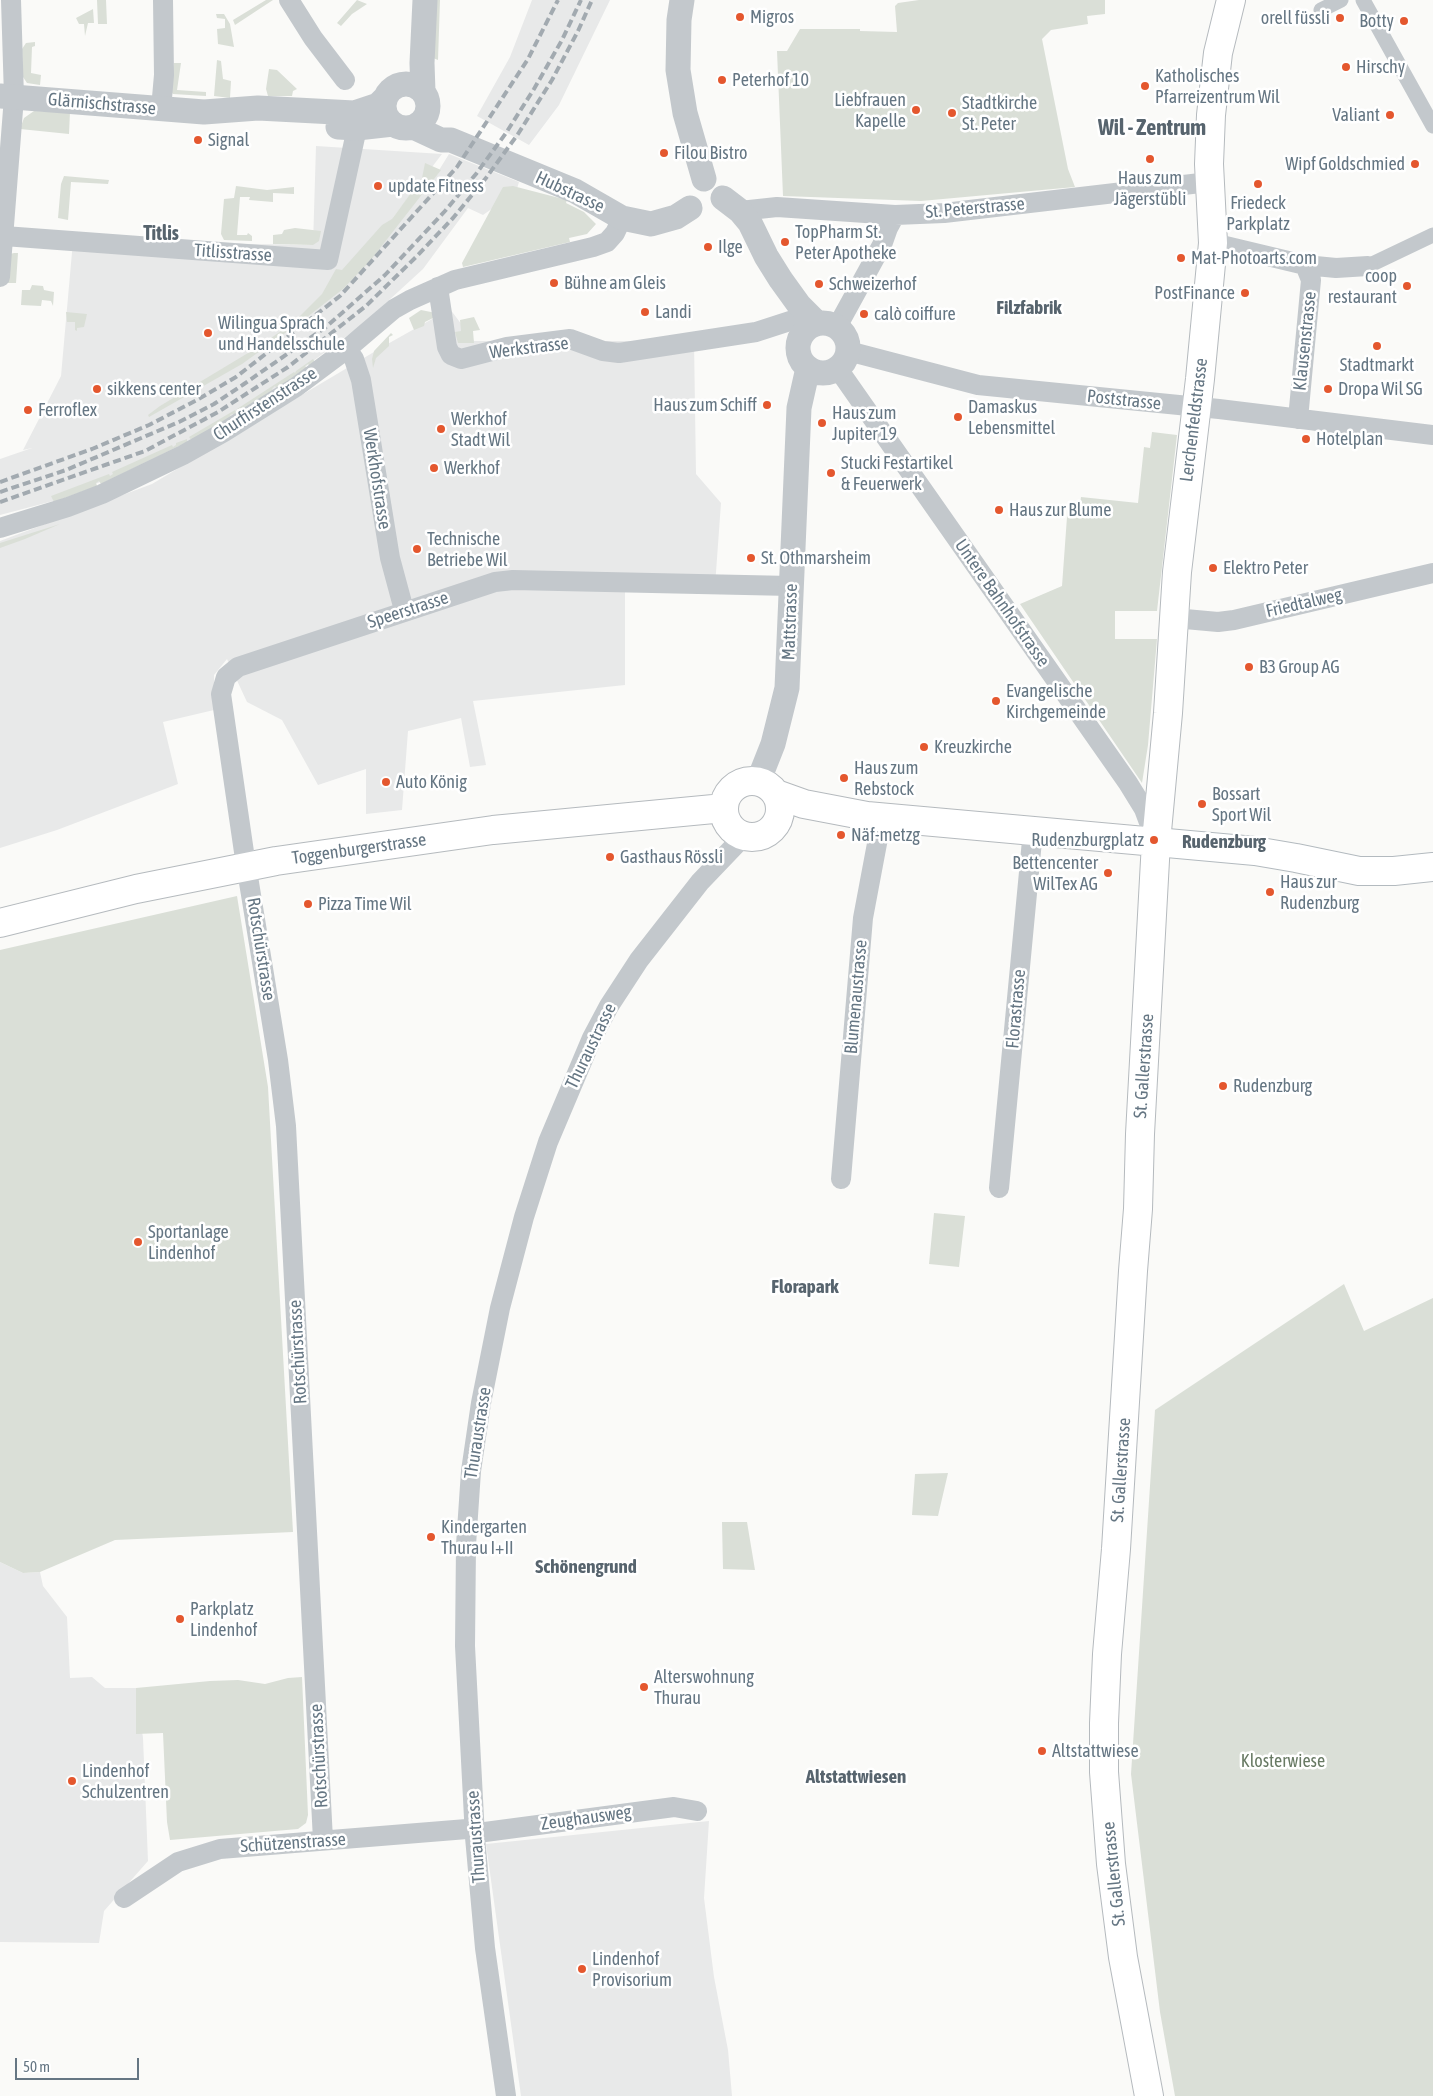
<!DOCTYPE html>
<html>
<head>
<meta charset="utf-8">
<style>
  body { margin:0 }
  #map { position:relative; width:1433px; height:2096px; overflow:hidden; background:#fafaf8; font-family:"Asap Condensed",sans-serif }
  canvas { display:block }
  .scale { position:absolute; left:15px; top:2058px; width:124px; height:22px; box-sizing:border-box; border:2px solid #657683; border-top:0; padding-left:6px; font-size:15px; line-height:18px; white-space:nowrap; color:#657683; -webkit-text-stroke:4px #fff; paint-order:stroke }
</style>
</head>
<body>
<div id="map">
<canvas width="1433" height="2096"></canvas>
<div class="scale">50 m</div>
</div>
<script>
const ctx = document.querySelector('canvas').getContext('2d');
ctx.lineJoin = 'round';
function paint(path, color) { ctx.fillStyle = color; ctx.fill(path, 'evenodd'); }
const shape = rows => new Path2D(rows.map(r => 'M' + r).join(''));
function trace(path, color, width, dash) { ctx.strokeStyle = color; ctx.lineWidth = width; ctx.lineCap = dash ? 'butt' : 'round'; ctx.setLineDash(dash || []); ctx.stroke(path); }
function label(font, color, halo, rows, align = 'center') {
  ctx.font = font + ' "Asap Condensed",sans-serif'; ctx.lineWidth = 5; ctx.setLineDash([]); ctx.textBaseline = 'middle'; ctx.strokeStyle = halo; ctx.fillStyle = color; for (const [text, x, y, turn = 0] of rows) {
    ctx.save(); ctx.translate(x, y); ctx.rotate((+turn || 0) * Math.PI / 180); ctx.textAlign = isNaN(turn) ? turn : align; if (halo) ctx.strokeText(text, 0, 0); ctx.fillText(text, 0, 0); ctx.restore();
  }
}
paint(shape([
  [532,0,610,0,559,105,529,145,477,116,510,57],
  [316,146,442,154,392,219,436,175,449,154,519,182,516,192,483,215,468,208,423,269,363,324,263,398,229,419,153,460,57,500,0,515,0,459,32,448,23,450,61,376,73,241,313,245],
  [450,309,474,341,694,341,696,474,721,503,715,586,625,584,625,685,473,701,486,765,470,767,461,718,408,731,402,810,366,814,366,769,318,785,282,720,247,702,227,659,214,675,214,710,163,722,178,784,57,830,0,848,0,541,152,484,384,346],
  [0,1562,23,1573,40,1572,43,1586,67,1617,70,1678,92,1677,105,1688,136,1688,143,1738,148,1861,104,1911,99,1943,0,1942],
  [709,1821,704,1898,714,1977,728,2050,732,2096,521,2096,486,1844]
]), '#e8e9e9');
paint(shape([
  [97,0,106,0,107,24,98,24],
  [266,0,273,0,235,25,233,20],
  [357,0,367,4,352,14,341,26,337,23],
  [435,0,440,0,438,60,433,58],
  [919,0,1105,0,1105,14,1087,16,1088,24,1051,30,1042,39,1068,169,1075,187,921,201,783,196,777,51,787,51,800,29,860,29,860,31,897,32,895,6,898,3],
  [93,9,94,23,88,23,85,36,84,24,79,24,76,18],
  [216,14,224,14,230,24,234,47,218,44,217,29,225,28,225,19,217,18],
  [35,42,35,46,32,47,31,73,41,75,40,85,27,83,23,77,22,49,26,43],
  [217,60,221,61,223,79,231,81,230,98,214,96],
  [174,63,181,63,177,90,206,92,206,96,173,94,171,92],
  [269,69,277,70,297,89,293,91,292,96,268,96,266,89],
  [34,111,70,112,69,134,20,129,24,118],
  [425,163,441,170,370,261,343,289,302,321,242,364,149,417,148,415,160,406,258,347,294,322,322,294,336,269,342,270,382,225,392,219,422,178],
  [64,176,109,180,108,184,71,182,68,220,58,218,61,184],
  [236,186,267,190,294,187,294,194,273,193,273,202,249,200,250,197,240,197,237,235,247,235,248,233,252,236,252,241,224,240,221,234,224,199,234,198],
  [513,186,567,200,566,203,584,212,596,224,587,234,569,238,570,242,463,267,462,263,503,187],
  [295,228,321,231,319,241,313,245,273,244,273,235,282,234,284,230],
  [14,253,18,253,16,283,7,283,10,254],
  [32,285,43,286,44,290,54,292,53,306,51,301,42,300,41,306,21,305,22,290,30,290],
  [421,310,436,313,433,318,425,322,424,326,414,330,409,318],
  [66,312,87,314,84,327,77,328,77,331,75,330,75,322,67,322],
  [474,317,480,330,473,331,474,343,458,343,455,332,461,331,460,320],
  [391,333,393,335,389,337,389,346,376,358,373,368,372,359,374,351],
  [313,359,315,362,310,367,308,364,305,366,307,368,277,389,275,386,272,389,274,392,234,416,233,414,230,415,232,418,192,441,189,437,235,410,236,412,237,409,294,372,295,373,296,371],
  [1152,432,1177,435,1157,611,1115,611,1115,639,1157,639,1148,745,1142,783,1020,604,1062,586,1068,503,1080,504,1081,497,1138,503,1144,447,1150,448],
  [187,439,187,442,101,484,99,481,96,483,97,486,54,502,51,496,109,474,110,476,113,474,112,472,172,445,173,447,176,445,176,443],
  [60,524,25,539,0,548,0,543],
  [237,896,268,1087,293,1532,115,1540,40,1572,23,1573,0,1562,0,950],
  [934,1213,965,1216,959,1267,929,1264],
  [1344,1284,1364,1331,1433,1298,1433,2096,1175,2096,1160,2012,1131,1774,1155,1410],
  [948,1473,938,1516,912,1515,915,1474],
  [722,1522,747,1522,755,1570,723,1569],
  [302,1677,308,1815,306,1823,298,1829,170,1840,167,1822,163,1733,136,1734,136,1688,210,1681,238,1680,265,1684,288,1678]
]), '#dadfd7');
const secondary = shape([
  [1156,842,1255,851,1296,858,1359,871,1394,871,1433,867]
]);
const primary = shape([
  '724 809a28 28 0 1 1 56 0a28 28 0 1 1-56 0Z',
  [776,794,804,804,867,816,1156,842],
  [0,923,136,889,276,861,493,830,724,808],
  [1149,2096,1123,1957,1111,1864,1104,1772,1104,1723,1107,1654,1116,1549,1133,1271,1138,1209,1140,1134,1156,842,1168,713,1177,572,1200,379,1213,243,1209,164,1211,115,1218,53,1231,0]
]);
trace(secondary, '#b3babf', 30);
trace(primary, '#b5babe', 30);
trace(shape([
  [1363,0,1433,126],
  [1321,10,1341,0],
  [1368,266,1433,235]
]), '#c3c8cc', 15);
trace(shape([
  [289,0,313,38,345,80],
  [161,109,164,75,163,0],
  [740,211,777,207,895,215,944,213,1209,182],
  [4,236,328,260,357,128],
  [1213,243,1305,265,1336,268,1368,266],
  [0,277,14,97,11,0],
  [438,287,447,347,451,355,461,359,507,347,570,339,603,351,619,353,756,332,793,320],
  [837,327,882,245,888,228,895,215],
  [347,349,354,359,361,380,390,558,404,610],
  [848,351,978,385,1219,409,1433,435],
  [838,369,1128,783,1144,809,1154,836],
  [1298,419,1311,280,1305,265],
  [0,528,68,507,102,494,183,455,224,432,296,387,347,349,394,309,410,300,455,280,593,247,607,242,615,233,622,218],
  [1174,618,1218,622,1234,620,1433,573],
  [841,1179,863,918,882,817],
  [999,1188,1033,830],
  [323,1840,286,1126,278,1060,244,852,221,694,226,677,238,667,495,582,513,580,791,586],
  [124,1898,178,1862,220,1849,467,1829,485,1832,674,1807,697,1811],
  [506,2096,485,1948,475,1837,465,1646,466,1545,471,1471,481,1403,500,1308,524,1217,548,1142,592,1038,609,1006,639,960,700,882,744,836]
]), '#c3c8cc', 20);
trace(shape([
  [682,0,679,20,678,70,685,113,704,179],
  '384 106a22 22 0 1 1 44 0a22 22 0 1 1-44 0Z',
  [423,92,422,63,425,0],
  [0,96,204,112,258,108,354,113,378,105,386,97],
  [338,127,357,128,393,124],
  [413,127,441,140,451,140,575,191,622,218,651,224,676,217,690,208],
  [723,198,740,211,750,223,766,256,781,280,799,305,817,323],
  '798 348a25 25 0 1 1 50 0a25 25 0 1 1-50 0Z',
  [758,782,773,744,787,688,799,408,808,368]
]), '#c3c8cc', 25);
trace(secondary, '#fff', 28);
trace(primary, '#fff', 28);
trace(shape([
  [0,482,92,449,149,425,197,400,236,377,340,296,457,167,528,59,558,0],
  [0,492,66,470,179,422,214,404,244,384,326,327,385,275,445,211,476,174,506,133,534,89,562,40,581,0],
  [0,502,145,451,218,412,288,367,366,306,417,256,453,218,486,178,518,134,552,80,578,31,592,0]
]), '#a2aab0', 4, [8, 4]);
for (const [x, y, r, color] of [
  [740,17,5,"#e4572e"],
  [1340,18,5,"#e4572e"],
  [1404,21,5,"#e4572e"],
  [1346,67,5,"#e4572e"],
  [722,80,5,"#e4572e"],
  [1145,86,5,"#e4572e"],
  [916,110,5,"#e4572e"],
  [952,113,5,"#e4572e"],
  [1390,115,5,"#e4572e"],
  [198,140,5,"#e4572e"],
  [664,153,5,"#e4572e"],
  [1150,159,5,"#e4572e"],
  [1415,164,5,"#e4572e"],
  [1258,184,5,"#e4572e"],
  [378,186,5,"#e4572e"],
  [785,242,5,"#e4572e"],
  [708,247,5,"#e4572e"],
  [1181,258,5,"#e4572e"],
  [554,283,5,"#e4572e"],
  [819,284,5,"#e4572e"],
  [1407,286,5,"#e4572e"],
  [1245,293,5,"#e4572e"],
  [645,312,5,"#e4572e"],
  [864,314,5,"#e4572e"],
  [208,333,5,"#e4572e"],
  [1377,346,5,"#e4572e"],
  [97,389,5,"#e4572e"],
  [1328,389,5,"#e4572e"],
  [767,405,5,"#e4572e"],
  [28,410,5,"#e4572e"],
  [958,417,5,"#e4572e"],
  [822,423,5,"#e4572e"],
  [441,429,5,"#e4572e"],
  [1306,439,5,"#e4572e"],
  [434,468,5,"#e4572e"],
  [831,473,5,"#e4572e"],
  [999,510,5,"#e4572e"],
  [417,549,5,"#e4572e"],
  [751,558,5,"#e4572e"],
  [1213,568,5,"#e4572e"],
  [1249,667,5,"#e4572e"],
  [996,701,5,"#e4572e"],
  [924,747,5,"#e4572e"],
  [844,778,5,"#e4572e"],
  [386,782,5,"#e4572e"],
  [1202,804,5,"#e4572e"],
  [841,835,5,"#e4572e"],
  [1154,840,5,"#e4572e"],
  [610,857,5,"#e4572e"],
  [1108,873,5,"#e4572e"],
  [1270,892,5,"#e4572e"],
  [308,904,5,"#e4572e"],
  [1223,1086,5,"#e4572e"],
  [138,1242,5,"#e4572e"],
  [431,1537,5,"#e4572e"],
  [180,1619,5,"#e4572e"],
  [644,1687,5,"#e4572e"],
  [1042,1751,5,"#e4572e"],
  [72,1781,5,"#e4572e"],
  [582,1969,5,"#e4572e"]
]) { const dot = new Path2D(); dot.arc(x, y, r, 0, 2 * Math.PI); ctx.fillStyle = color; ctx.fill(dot); trace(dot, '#fff', 2); }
label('18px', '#657683', '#fff', [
  ["Migros",750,17],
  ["orell füssli",1330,18,"right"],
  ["Botty",1394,21,"right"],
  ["Hirschy",1356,67],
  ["Katholisches",1155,76],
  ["Pfarreizentrum Wil",1155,97],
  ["Peterhof 10",732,80],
  ["Liebfrauen",906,100,"right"],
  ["Kapelle",906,121,"right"],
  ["Stadtkirche",962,103],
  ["St. Peter",962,124],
  ["Valiant",1380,115,"right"],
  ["Signal",208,140],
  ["Filou Bistro",674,153],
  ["Wipf Goldschmied",1405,164,"right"],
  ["Haus zum",1150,178,"center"],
  ["Jägerstübli",1150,199,"center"],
  ["update Fitness",388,186],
  ["Friedeck",1258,203,"center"],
  ["Parkplatz",1258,224,"center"],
  ["TopPharm St.",795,232],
  ["Peter Apotheke",795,253],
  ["Ilge",718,247],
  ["Mat-Photoarts.com",1191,258],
  ["coop",1397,276,"right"],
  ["restaurant",1397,297,"right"],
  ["Bühne am Gleis",564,283],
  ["Schweizerhof",829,284],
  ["PostFinance",1235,293,"right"],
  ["Landi",655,312],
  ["calò coiffure",874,314],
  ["Wilingua Sprach",218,323],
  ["und Handelsschule",218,344],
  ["Stadtmarkt",1377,365,"center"],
  ["sikkens center",107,389],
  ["Dropa Wil SG",1338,389],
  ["Haus zum Schiff",757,405,"right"],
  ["Damaskus",968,407],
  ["Lebensmittel",968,428],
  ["Ferroflex",38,410],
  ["Haus zum",832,413],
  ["Jupiter 19",832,434],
  ["Werkhof",451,419],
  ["Stadt Wil",451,440],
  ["Hotelplan",1316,439],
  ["Stucki Festartikel",841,463],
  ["& Feuerwerk",841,484],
  ["Werkhof",444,468],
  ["Haus zur Blume",1009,510],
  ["Technische",427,539],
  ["Betriebe Wil",427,560],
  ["St. Othmarsheim",761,558],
  ["Elektro Peter",1223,568],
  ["B3 Group AG",1259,667],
  ["Evangelische",1006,691],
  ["Kirchgemeinde",1006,712],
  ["Kreuzkirche",934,747],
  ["Haus zum",854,768],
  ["Rebstock",854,789],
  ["Auto König",396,782],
  ["Bossart",1212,794],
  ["Sport Wil",1212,815],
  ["Näf-metzg",851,835],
  ["Rudenzburgplatz",1144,840,"right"],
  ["Gasthaus Rössli",620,857],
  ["Bettencenter",1098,863,"right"],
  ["WilTex AG",1098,884,"right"],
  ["Haus zur",1280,882],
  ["Rudenzburg",1280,903],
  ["Pizza Time Wil",318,904],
  ["Rudenzburg",1233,1086],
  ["Sportanlage",148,1232],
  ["Lindenhof",148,1253],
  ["Kindergarten",441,1527],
  ["Thurau I+II",441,1548],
  ["Parkplatz",190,1609],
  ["Lindenhof",190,1630],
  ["Alterswohnung",654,1677],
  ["Thurau",654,1698],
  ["Altstattwiese",1052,1751],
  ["Lindenhof",82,1771],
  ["Schulzentren",82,1792],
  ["Lindenhof",592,1959],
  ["Provisorium",592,1980]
], 'left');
label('18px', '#657683', '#fff', [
  ["Glärnischstrasse",102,104,5],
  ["Hubstrasse",570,192,25],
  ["St. Peterstrasse",975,208,-5],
  ["Titlisstrasse",233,253,4],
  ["Klausenstrasse",1305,341,-84],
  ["Werkstrasse",529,348,-7],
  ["Poststrasse",1124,400,6],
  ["Churfirstenstrasse",265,404,-33],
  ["Lerchenfeldstrasse",1194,420,-83],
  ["Werkhofstrasse",377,479,81],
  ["Untere Bahnhofstrasse",1002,603,55],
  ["Friedtalweg",1304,603,-13],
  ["Speerstrasse",408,610,-18],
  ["Mattstrasse",790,622,-88],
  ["Toggenburgerstrasse",359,849,-8],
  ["Rotschürstrasse",261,949,81],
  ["Blumenaustrasse",856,997,-85],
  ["Florastrasse",1016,1009,-85],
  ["Thuraustrasse",591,1046,-64],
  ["St. Gallerstrasse",1144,1066,-86],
  ["Rotschürstrasse",298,1352,-93],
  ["Thuraustrasse",478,1433,-81],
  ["St. Gallerstrasse",1121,1470,-86],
  ["Rotschürstrasse",319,1756,-93],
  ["Zeughausweg",586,1818,-8],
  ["Thuraustrasse",476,1837,-94],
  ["Schützenstrasse",293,1843,-4],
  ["St. Gallerstrasse",1114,1874,-96]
]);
label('18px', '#687a64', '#fff', [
  ["Klosterwiese",1283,1761]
]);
label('bold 19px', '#57646e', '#fff', [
  ["Filzfabrik",1029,308],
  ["Rudenzburg",1224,842],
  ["Florapark",805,1287],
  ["Schönengrund",586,1567],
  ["Altstattwiesen",856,1777]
]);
label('bold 20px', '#57646e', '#fff', [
  ["Titlis",161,234]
]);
label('bold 22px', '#57646e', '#fff', [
  ["Wil - Zentrum",1152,128]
]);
</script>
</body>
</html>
